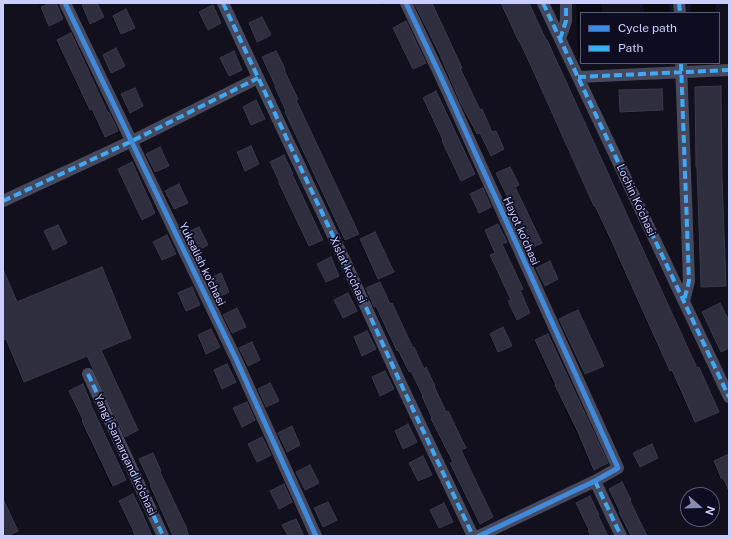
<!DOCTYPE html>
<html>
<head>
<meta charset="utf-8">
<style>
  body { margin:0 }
  #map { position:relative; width:732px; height:539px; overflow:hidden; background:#11101c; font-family:"Public Sans",sans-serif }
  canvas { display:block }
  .frame { position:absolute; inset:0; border:4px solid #cbcdff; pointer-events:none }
  .legend { position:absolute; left:580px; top:12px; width:140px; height:52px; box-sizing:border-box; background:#0d0c20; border:1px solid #595979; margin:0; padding:5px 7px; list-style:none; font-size:12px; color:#cbcdff }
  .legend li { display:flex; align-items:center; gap:8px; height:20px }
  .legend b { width:20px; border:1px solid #595979 }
  .north { position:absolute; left:680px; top:487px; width:40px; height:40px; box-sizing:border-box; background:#0d0c20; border:1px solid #595979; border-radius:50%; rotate:110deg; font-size:11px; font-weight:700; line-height:16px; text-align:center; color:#cbcdff }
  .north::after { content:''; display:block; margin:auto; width:14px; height:18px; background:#8a8bb0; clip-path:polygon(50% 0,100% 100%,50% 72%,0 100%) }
</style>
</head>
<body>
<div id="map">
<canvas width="732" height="539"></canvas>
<div class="frame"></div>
<ul class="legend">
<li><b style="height:5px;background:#408adc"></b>Cycle path</li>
<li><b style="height:5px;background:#3fa9f5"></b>Path</li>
</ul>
<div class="north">N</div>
</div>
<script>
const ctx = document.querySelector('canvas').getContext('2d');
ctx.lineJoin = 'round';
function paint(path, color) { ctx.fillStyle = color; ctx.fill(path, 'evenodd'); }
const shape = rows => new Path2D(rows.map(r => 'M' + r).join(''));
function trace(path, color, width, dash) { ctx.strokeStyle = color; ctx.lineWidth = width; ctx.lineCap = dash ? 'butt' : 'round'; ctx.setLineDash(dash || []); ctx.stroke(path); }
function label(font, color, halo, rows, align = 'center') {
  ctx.font = font + ' "Public Sans",sans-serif'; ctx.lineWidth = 3.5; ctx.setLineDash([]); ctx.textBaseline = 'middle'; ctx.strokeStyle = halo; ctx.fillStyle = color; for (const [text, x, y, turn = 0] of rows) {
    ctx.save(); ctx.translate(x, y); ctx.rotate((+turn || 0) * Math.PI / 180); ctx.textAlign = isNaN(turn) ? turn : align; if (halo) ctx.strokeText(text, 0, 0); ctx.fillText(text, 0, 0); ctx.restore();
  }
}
paint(shape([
  [38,3,55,3,61,20,48,26],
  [88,3,96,3,102,18,89,24,81,7],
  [380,3,386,3,381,6],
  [413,3,431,3,461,67,459,69,492,134,503,149,502,150,490,156,479,133,475,135,461,105,440,57],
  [500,3,528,3,716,412,694,422,670,370,669,371,519,42,518,43],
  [576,3,601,3,602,13,581,13,581,58,578,58],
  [643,3,669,3,669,13,644,13],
  [691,3,716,3,716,13,691,13],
  [126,11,133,28,120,35,112,18],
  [199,12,220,23,207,30,198,13],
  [262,18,269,36,256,42,248,25],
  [393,29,424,64,412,69],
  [57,41,116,131,104,137,90,109,89,110,56,42],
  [103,55,124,66,110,73,103,56],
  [263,58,283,70,295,100,357,234,344,241,285,113,286,112,275,89,276,88,262,59],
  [221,59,240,70,228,77,220,60],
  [693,63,717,63,693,64],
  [695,88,721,177,725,286,724,286,700,287,695,89],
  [134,89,142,106,129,113,121,96],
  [620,91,662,110,661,111,619,113,619,92],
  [436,92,473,175,460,181,442,142,443,142,422,99],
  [242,108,243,108,263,119,250,125],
  [250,147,258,164,244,171,236,154],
  [147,155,167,166,154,173,146,156],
  [271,163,321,240,308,246,279,185,280,184,270,164],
  [119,170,153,214,141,220,118,171],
  [497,174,514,187,539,243,527,249,504,201,508,199,496,175],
  [166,192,185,204,173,210,165,193],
  [471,195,489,208,478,213,470,196],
  [486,231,506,242,501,245,528,314,516,320,508,303,511,301,490,257,495,254,484,232,496,258,498,257],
  [45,232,65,244,52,250,44,233],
  [186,234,205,246,193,252,185,235],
  [360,240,392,273,377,279,359,241],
  [154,243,173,255,161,261,153,244],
  [317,265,318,265,337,276,325,282],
  [537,268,557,279,544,286,536,269],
  [3,271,16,303,130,338,100,351,137,430,136,431,124,437,86,356,23,383,5,339,3,340],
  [207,281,227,292,215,299,207,282],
  [379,283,412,349,433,387,446,413,465,448,460,451,492,517,479,524,450,465,452,463,431,421,432,420,422,398,422,397,410,371,408,373,397,351,396,351,375,306,373,307,365,290],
  [191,288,198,306,185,312,177,295],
  [335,300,356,311,342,318,334,301],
  [703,312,729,323,729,347,720,352,702,313],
  [224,316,243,328,231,334,223,317],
  [560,320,601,366,584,374,559,321],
  [211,330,218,348,205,354,197,337],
  [367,332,374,350,361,356,353,339],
  [490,335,510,346,497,352,489,336],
  [548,335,606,464,593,470,534,342],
  [240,349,258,361,246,366,239,350],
  [227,365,234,383,221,389,213,372],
  [385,372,392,390,379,396,371,379],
  [258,390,277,402,265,408,257,391],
  [69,391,89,403,124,481,111,487,81,422,82,421,69,392],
  [234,409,254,420,241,427,233,410],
  [408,425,416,442,402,449,394,432],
  [291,428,298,446,286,452,277,435],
  [249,444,269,456,256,462,248,445],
  [634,454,656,459,639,467,633,455],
  [729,455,729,494,722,478,720,479,713,463],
  [139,460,159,472,188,536,172,536,149,487,150,486,139,461],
  [410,464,430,475,417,482,409,465],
  [297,472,316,484,304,490,296,473],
  [622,483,646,536,629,536,608,490],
  [271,491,291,502,278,509,270,492],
  [3,501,15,533,17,536,3,536],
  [120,502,151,536,134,536,119,503],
  [577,504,607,536,590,536,576,505],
  [315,509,335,521,322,527,314,510],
  [430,511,431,511,451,522,438,528],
  [283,526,303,536,286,536,282,527]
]), '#0007');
const building = shape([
  [50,3,56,3,63,19,49,26,41,7,50,3],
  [86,3,97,3,104,17,90,24,82,5,86,3],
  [414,3,432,3,462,68,460,68,480,110,482,109,492,132,496,131,504,149,491,156,480,133,477,134,461,104,440,55,414,3],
  [501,3,529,3,546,40,547,40,697,368,699,367,719,412,695,422,672,370,670,371,607,231,595,206,594,206,536,77,520,42,519,42,501,3],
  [213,5,221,23,208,30,199,12,213,5],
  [126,9,135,28,121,34,113,16,126,9],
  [262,17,271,35,257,42,249,23,262,17],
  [406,21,426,63,413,69,393,28,406,21],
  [71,33,108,113,109,112,118,131,105,137,92,109,90,110,57,40,71,33],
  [116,48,125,66,111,73,103,55,116,48],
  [234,51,242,70,229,76,220,58,234,51],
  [276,51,285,69,284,70,298,99,296,100,359,234,345,240,285,112,286,111,275,87,276,87,262,57,276,51],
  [721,86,722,177,726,286,701,287,697,167,696,167,695,87,721,86],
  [135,88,143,106,130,113,121,94,135,88],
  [662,89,663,110,620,112,619,90,662,89],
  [436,91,475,174,461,181,442,141,443,140,423,98,436,91],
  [256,100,265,119,251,125,243,107,256,100],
  [251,146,259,164,245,171,237,152,251,146],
  [160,147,169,166,155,172,146,154,160,147],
  [284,155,293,174,292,174,323,240,309,246,279,183,280,183,270,162,284,155],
  [132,162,155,213,142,220,118,169,132,162],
  [510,167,519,185,515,187,542,243,528,249,505,200,508,198,496,173,510,167],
  [179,184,188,203,174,209,165,191,179,184],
  [483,188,491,207,479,213,470,194,483,188],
  [498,224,507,242,502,244,523,289,520,290,530,313,517,320,508,301,511,300,490,255,495,253,485,230,498,224],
  [58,225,67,243,53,250,44,231,58,225],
  [199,227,208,245,194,252,185,233,199,227],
  [375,232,394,272,378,279,360,239,375,232],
  [167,235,176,254,162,260,153,242,167,235],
  [331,257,339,276,326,282,317,264,331,257],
  [550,261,558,279,545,286,536,268,550,261],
  [102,267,131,338,101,350,138,430,125,437,87,356,24,382,6,339,3,340,3,269,17,302,102,267],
  [221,273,229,292,216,298,207,280,221,273],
  [380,282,390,304,392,303,413,348,414,347,424,369,426,367,435,386,434,386,446,412,448,411,466,448,461,450,493,517,480,524,450,463,453,462,431,419,432,418,422,396,423,396,411,371,409,372,398,350,397,351,376,306,374,307,366,288,380,282],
  [192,287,200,305,186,311,178,293,192,287],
  [348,293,357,311,343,318,334,300,348,293],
  [720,303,729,321,729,348,721,352,702,312,720,303],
  [237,308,246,327,232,333,223,315,237,308],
  [578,310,604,366,585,374,559,319,578,310],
  [503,327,512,346,498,352,490,334,503,327],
  [211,329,220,347,206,354,198,335,211,329],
  [367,331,376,349,362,356,354,337,367,331],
  [548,334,608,463,594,470,577,430,555,385,556,385,535,340,548,334],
  [252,342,260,360,248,366,239,348,252,342],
  [227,364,236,382,222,389,214,370,227,364],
  [385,371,394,389,380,396,372,377,385,371],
  [270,383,279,401,266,407,258,389,270,383],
  [83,384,91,403,90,403,126,480,113,486,82,421,83,420,69,391,83,384],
  [247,402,255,420,242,427,233,408,247,402],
  [408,424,417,442,403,449,395,431,408,424],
  [292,426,300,445,287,452,278,433,292,426],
  [262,437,271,455,257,462,248,444,262,437],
  [652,444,658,458,640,467,633,453,652,444],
  [153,453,161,471,160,472,187,529,186,529,189,536,173,536,150,485,151,485,139,459,153,453],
  [729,454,729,491,723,478,721,478,714,461,729,454],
  [423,456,432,475,418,481,409,463,423,456],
  [310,465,319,483,305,490,296,472,310,465],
  [622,482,631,500,630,501,647,536,631,536,619,512,620,512,609,489,622,482],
  [284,484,292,502,279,509,270,491,284,484],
  [133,494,142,513,152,536,135,536,132,528,119,501,133,494],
  [590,496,599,515,598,515,608,536,591,536,588,530,589,530,576,503,590,496],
  [3,499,18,531,8,536,3,536,3,499],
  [328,502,337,520,323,527,314,508,328,502],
  [444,503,453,522,439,528,430,510,444,503],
  [296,519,304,536,288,536,282,525,296,519]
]);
paint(building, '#2e2e3e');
trace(building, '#3b3a50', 1);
trace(shape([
  [65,3,236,359,316,536],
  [223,3,287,139,344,259,401,384,473,536],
  [406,3,440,75,618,468,595,481,479,536],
  [543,3,729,397],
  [679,3,680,13],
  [560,39,566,21,566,3],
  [681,63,689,281,684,301],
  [578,77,729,70],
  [3,201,132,141,258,78],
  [88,374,163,536],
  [595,481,621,536]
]), '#46485d', 12);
trace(shape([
  [223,3,287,139,344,259,401,384,473,536],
  [543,3,729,397],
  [679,3,680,13],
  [560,39,566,21,566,3],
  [681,63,689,281,684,301],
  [578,77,729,70],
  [3,201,132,141,258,78],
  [88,374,163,536],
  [595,481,621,536]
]), '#3fa9f5', 4, [8, 4]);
trace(shape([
  [65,3,236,359,316,536],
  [406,3,440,75,618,468,595,481,479,536]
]), '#408adc', 5);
label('11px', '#cbcdff', '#0d0c20', [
  ["Lochin Ko'chasi",636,200,65],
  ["Hayot ko'chasi",521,231,66],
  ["Yuksalish ko'chasi",202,264,64],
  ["Xislat ko'chasi",348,270,65],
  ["Yangi Samarqand ko'chasi",125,455,65]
]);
</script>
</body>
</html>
